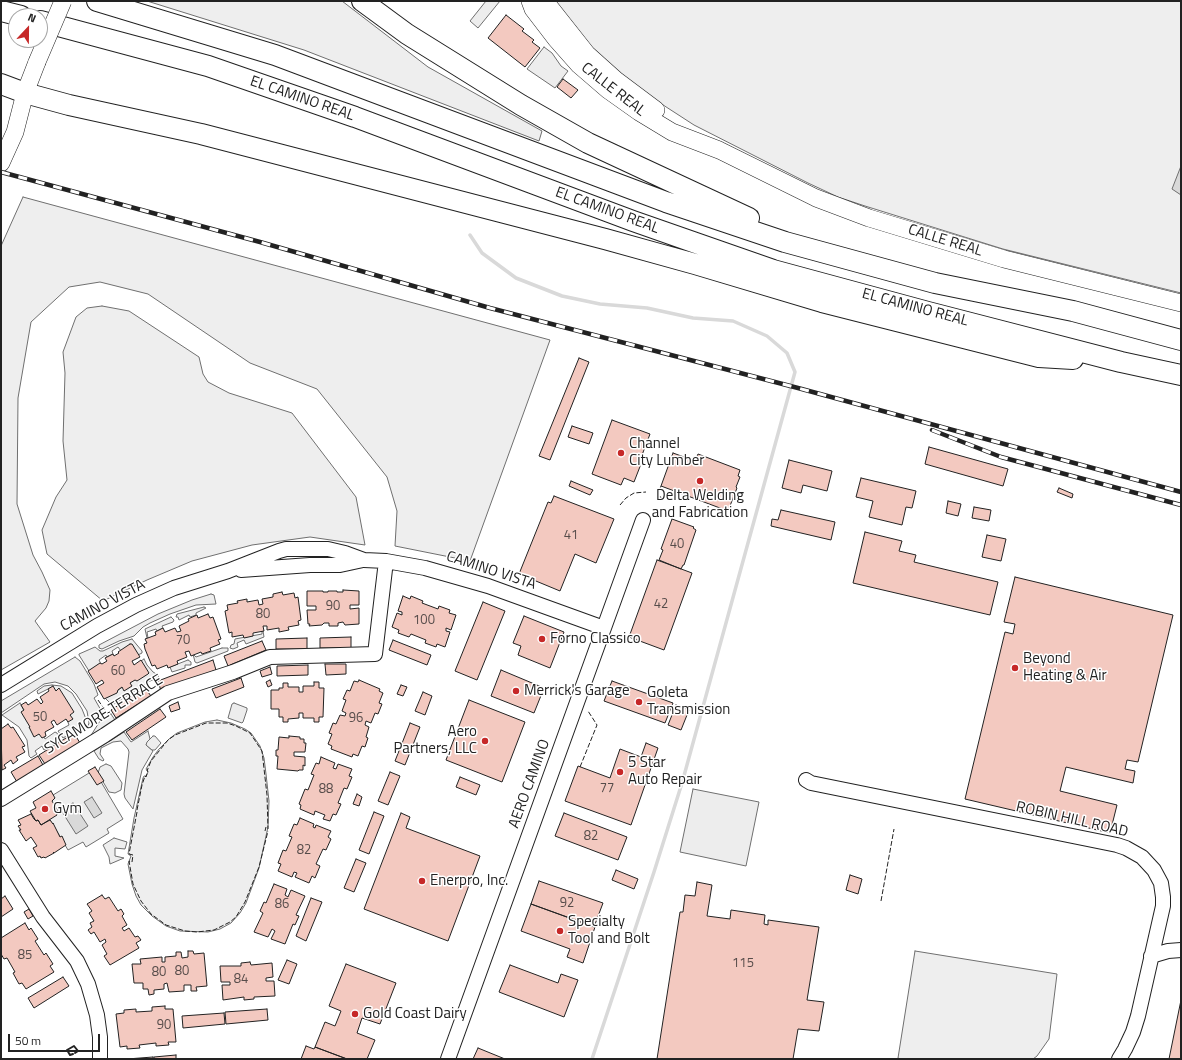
<!DOCTYPE html>
<html>
<head>
<meta charset="utf-8">
<style>
  body { margin:0 }
  #map { position:relative; width:1182px; height:1060px; overflow:hidden; background:#fff; font-family:"Titillium Web",sans-serif }
  canvas { display:block }
  .frame { position:absolute; inset:0; border:2px solid #222; pointer-events:none }
  .north { position:absolute; left:8px; top:8px; width:40px; height:40px; box-sizing:border-box; background:#fff; border:1px solid #a7a7a7; border-radius:50%; rotate:22deg; font-size:11px; font-weight:700; line-height:16px; text-align:center; color:#222 }
  .north::after { content:''; display:block; margin:auto; width:14px; height:18px; background:#c62828; clip-path:polygon(50% 0,100% 100%,50% 72%,0 100%) }
  .scale { position:absolute; left:8px; top:1034px; width:92px; height:18px; box-sizing:border-box; border:2px solid #222; border-top:0; padding-left:5px; font-size:12px; line-height:14px; white-space:nowrap; color:#222; -webkit-text-stroke:3px #fff; paint-order:stroke }
</style>
</head>
<body>
<div id="map">
<canvas width="1182" height="1060"></canvas>
<div class="frame"></div>
<div class="north">N</div>
<div class="scale">50 m</div>
</div>
<script>
const ctx = document.querySelector('canvas').getContext('2d');
ctx.lineJoin = 'round';
function paint(path, color) { ctx.fillStyle = color; ctx.fill(path, 'evenodd'); }
const shape = rows => new Path2D(rows.map(r => 'M' + r).join(''));
function trace(path, color, width, dash) { ctx.strokeStyle = color; ctx.lineWidth = width; ctx.lineCap = dash ? 'butt' : 'round'; ctx.setLineDash(dash || []); ctx.stroke(path); }
function label(font, color, halo, rows, align = 'center') {
  ctx.font = font + ' "Titillium Web",sans-serif'; ctx.lineWidth = 3; ctx.setLineDash([]); ctx.textBaseline = 'middle'; ctx.strokeStyle = halo; ctx.fillStyle = color; for (const [text, x, y, turn = 0] of rows) {
    ctx.save(); ctx.translate(x, y); ctx.rotate((+turn || 0) * Math.PI / 180); ctx.textAlign = isNaN(turn) ? turn : align; if (halo) ctx.strokeText(text, 0, 0); ctx.fillText(text, 0, 0); ctx.restore();
  }
}
const green = shape([
  [147,1,342,1,428,67,542,131,539,141,304,50,147,1],
  [553,1,1181,1,1181,293,1003,249,865,206,838,197,808,183,694,125,640,90,593,51,553,1],
  [23,197,550,340,470,561,395,546,397,511,387,477,317,389,250,363,148,294,100,282,69,287,31,322,18,398,17,504,33,555,42,572,50,590,49,601,46,608,35,621,50,642,1,670,1,246,23,197],
  [102,306,129,311,199,357,203,374,208,382,229,393,292,413,356,497,365,545,310,537,252,545,192,561,147,580,103,601,47,554,42,530,56,497,67,480,63,441,65,373,63,352,76,317,87,308,102,306],
  [211,594,214,595,216,604,196,605,170,614,150,623,143,627,134,636,119,641,102,649,99,648,99,645,158,614,192,600,211,594],
  [204,607,206,608,196,613,196,615,190,617,189,615,179,620,178,617,176,617,177,614,204,607],
  [171,617,174,620,173,622,162,626,163,628,157,631,156,629,147,632,148,638,147,638,145,629,171,617],
  [262,631,263,631,264,637,246,644,244,640,237,643,238,647,233,649,230,648,231,645,234,644,235,639,262,634,262,631],
  [132,639,142,651,142,653,138,655,121,651,118,647,112,651,113,654,107,657,106,655,99,660,101,664,89,671,79,655,79,654,95,647,100,651,103,651,122,642,132,639],
  [222,648,228,648,228,651,197,663,195,662,193,654,196,657,222,648],
  [75,657,80,661,94,684,98,695,94,698,102,712,90,729,88,726,89,723,87,711,76,694,68,686,55,682,44,684,1,713,1,701,75,657],
  [144,659,147,665,153,672,158,675,159,678,150,681,114,704,110,703,105,698,147,672,141,661,144,659],
  [188,660,191,662,191,665,185,665,185,668,172,672,170,667,188,660],
  [52,685,61,686,72,693,82,709,86,719,84,726,63,738,58,731,69,725,56,691,52,687,38,694,37,691,44,686,52,685],
  [20,703,36,734,41,731,45,739,55,732,57,733,60,739,60,741,44,750,42,746,35,751,37,754,31,758,29,756,27,740,19,727,2,715,20,703],
  [111,714,115,720,90,737,103,716,106,717,111,714],
  [217,720,231,723,245,729,251,733,260,746,264,758,266,774,269,801,268,827,259,868,246,903,240,913,231,923,220,929,208,932,180,931,166,926,152,916,141,905,136,896,132,884,128,864,131,856,128,854,134,818,143,778,144,776,146,776,148,772,146,769,153,757,159,749,169,739,177,733,205,722,217,720],
  [148,731,150,739,146,745,153,751,142,770,133,809,125,798,124,794,129,752,128,749,121,741,113,742,101,748,100,754,104,760,103,761,99,759,94,751,124,732,131,742,148,731],
  [106,764,111,766,122,783,121,790,115,793,109,792,98,773,100,767,106,764],
  [94,770,123,819,107,829,109,833,86,847,83,842,68,850,40,803,94,770],
  [114,838,127,842,125,849,115,848,115,856,124,858,110,864,109,857,103,845,114,838],
  [915,951,1057,974,1049,1039,1037,1056,1033,1059,900,1059,898,1058,915,951]
]);
paint(green, '#eee');
trace(green, '#6f6f6f', 1);
const parking = shape([
  [486,1,500,1,478,28,470,21,486,1],
  [544,47,552,53,561,66,568,71,555,88,527,69,544,47],
  [234,703,247,708,247,710,243,722,242,723,228,718,232,704,234,703],
  [153,736,155,736,161,743,155,750,152,750,146,745,147,742,153,736],
  [693,789,759,802,746,866,680,852,693,789]
]);
paint(parking, '#ededed');
trace(parking, '#6f6f6f', 1);
const water = shape([
  [1181,166,1181,195,1172,189,1181,166],
  [92,797,102,813,94,818,84,802,92,797],
  [73,803,88,826,76,834,61,810,73,803]
]);
paint(water, '#d9d9d9');
trace(water, '#6f6f6f', 1);
trace(shape([
  [470,235,482,253,516,278,562,296,600,304,647,308,693,318,733,321,767,336,787,353,795,372,682,783,654,872,592,1059]
]), '#d9d9d9', 3.5);
const building = shape([
  [506,15,524,29,522,31,534,40,532,42,540,48,525,67,488,38,506,15],
  [563,79,578,90,571,98,557,87,563,79],
  [579,358,589,362,550,460,539,456,579,358],
  [612,420,650,434,639,463,641,464,634,482,624,478,621,485,592,474,612,420],
  [572,426,593,433,589,444,568,437,572,426],
  [929,447,1008,469,1003,486,925,464,929,447],
  [673,453,695,461,698,454,740,470,738,476,740,477,736,487,737,488,728,511,661,486,673,453],
  [789,460,832,471,827,491,803,485,801,493,782,488,789,460],
  [861,478,916,491,912,508,906,507,902,525,869,517,873,501,856,497,861,478],
  [571,481,593,490,590,495,569,486,571,481],
  [1059,488,1073,494,1072,498,1057,492,1059,488],
  [554,496,614,519,596,563,575,554,560,591,519,574,548,502,551,503,554,496],
  [948,501,961,504,958,516,946,513,948,501],
  [974,507,991,510,989,521,972,518,974,507],
  [781,510,835,522,831,540,771,526,772,519,778,520,781,510],
  [672,519,694,527,693,528,696,530,684,565,683,565,681,569,659,560,663,550,661,549,672,519],
  [865,532,902,541,899,551,916,555,914,562,998,582,990,615,853,583,865,532],
  [987,535,1006,539,1001,561,982,557,987,535],
  [657,560,692,573,664,650,629,637,657,560],
  [1015,577,1173,615,1138,762,1127,760,1125,769,1135,771,1133,783,1066,767,1060,791,1117,805,1110,833,965,799,1005,632,1013,634,1015,624,1004,622,1015,577],
  [343,590,359,591,359,605,350,605,350,609,359,608,359,624,345,625,343,622,338,623,338,626,329,626,329,623,324,623,322,625,309,626,310,624,308,624,307,610,316,610,316,606,307,606,307,591,323,591,323,592,328,592,328,591,337,591,337,592,343,592,343,590],
  [282,592,283,595,294,593,295,598,298,597,301,620,298,621,299,625,288,627,289,630,279,632,279,628,267,630,267,626,263,626,264,631,253,633,253,636,244,638,243,635,232,637,232,632,229,633,225,611,228,610,227,605,238,603,237,601,247,599,247,602,258,600,259,605,263,604,262,599,273,597,273,594,282,592],
  [403,596,410,599,411,596,423,601,422,603,438,609,439,606,450,610,449,613,456,615,451,630,446,628,446,631,450,632,445,647,437,644,436,647,425,643,426,640,411,634,409,637,398,633,399,630,392,627,397,613,402,615,402,612,398,611,403,596],
  [483,602,505,611,477,680,455,671,483,602],
  [208,614,210,618,213,617,221,639,218,640,220,644,210,648,211,651,202,654,201,652,191,656,189,651,185,652,187,657,177,661,178,664,168,668,167,665,157,669,155,665,152,666,145,649,144,644,147,643,145,639,156,635,155,632,163,628,165,632,175,628,177,632,181,631,179,626,189,621,188,619,197,615,198,618,208,614],
  [524,616,564,632,550,668,518,655,521,646,513,643,524,616],
  [351,637,351,648,320,648,320,638,351,637],
  [307,638,307,649,276,649,276,639,307,638],
  [393,640,431,655,427,665,389,650,393,640],
  [262,641,266,650,228,666,224,656,262,641],
  [130,644,132,644,140,657,132,661,134,665,141,660,149,673,148,674,137,681,135,680,130,683,132,686,124,691,122,687,118,690,117,693,104,699,97,687,104,683,102,680,96,684,88,671,100,663,102,664,107,661,105,658,113,654,114,656,119,653,118,652,130,644],
  [213,660,216,670,161,691,158,681,213,660],
  [325,664,346,664,346,674,326,675,325,664],
  [308,665,308,675,277,676,277,666,308,665],
  [270,667,272,674,262,677,260,671,270,667],
  [501,670,544,688,534,713,491,696,501,670],
  [241,678,244,687,216,698,212,689,241,678],
  [270,680,272,685,268,687,266,682,270,680],
  [359,680,380,689,379,691,383,693,379,703,382,704,378,714,375,713,371,723,366,721,365,725,369,727,366,737,368,738,365,747,362,746,358,756,353,754,352,757,331,749,332,746,328,744,332,734,329,733,333,723,336,724,340,715,345,716,346,713,342,711,346,700,343,699,347,690,350,691,354,681,358,682,359,680],
  [612,681,673,703,665,723,604,701,612,681],
  [314,682,319,682,319,688,324,688,323,717,319,717,319,722,314,722,314,718,303,718,303,713,299,713,299,718,288,719,288,722,283,722,283,717,279,717,279,709,271,709,271,690,279,690,279,688,283,688,283,683,288,683,288,687,299,687,299,692,303,692,303,686,314,686,314,682],
  [401,685,407,687,403,696,397,694,401,685],
  [53,686,56,691,59,688,74,712,70,715,73,719,68,722,66,719,57,725,54,720,51,722,54,727,45,732,46,736,42,738,39,734,34,737,29,727,30,727,21,712,24,710,21,705,26,702,28,705,37,699,41,704,43,702,40,697,49,691,48,689,53,686],
  [145,688,151,696,116,718,111,710,145,688],
  [423,692,432,696,425,715,415,711,423,692],
  [469,700,525,722,502,782,446,760,469,700],
  [178,702,180,709,171,712,169,706,178,702],
  [676,705,689,710,681,730,668,725,676,705],
  [160,709,166,717,132,740,126,732,160,709],
  [410,723,420,727,405,765,395,761,410,723],
  [8,724,11,728,13,727,25,746,22,747,25,752,16,757,18,760,13,764,11,760,4,765,6,768,2,770,1,729,8,724],
  [74,733,80,743,45,764,39,755,74,733],
  [289,736,300,737,300,739,304,739,304,743,306,743,305,752,294,752,294,756,305,757,305,766,303,765,303,770,299,770,298,771,277,769,278,756,276,756,276,750,278,750,279,737,289,738,289,736],
  [646,743,658,748,631,825,565,801,578,766,610,778,620,749,641,757,646,743],
  [38,756,43,765,17,782,11,772,38,756],
  [321,757,335,763,333,768,336,769,338,764,352,769,349,776,352,777,347,789,344,788,338,803,341,804,336,815,333,814,330,821,323,819,325,815,315,811,314,815,300,809,301,805,299,804,305,789,308,790,314,775,311,774,316,763,319,764,321,757],
  [95,767,104,781,97,785,88,771,95,767],
  [390,772,400,776,388,805,378,801,390,772],
  [460,777,480,785,476,795,456,787,460,777],
  [51,791,55,798,52,801,58,811,56,812,57,815,41,825,38,820,36,821,30,811,36,808,33,802,51,791],
  [357,794,362,797,359,806,353,804,357,794],
  [374,812,384,816,369,854,359,850,374,812],
  [401,813,410,817,406,828,480,856,448,941,364,909,401,813],
  [564,813,627,837,618,860,555,836,564,813],
  [31,814,34,819,36,821,38,820,41,825,50,820,53,824,53,823,60,837,62,836,66,845,54,853,53,852,54,853,45,858,44,857,41,858,40,856,38,857,33,848,37,846,31,837,26,841,19,830,21,830,18,826,21,825,18,820,31,814],
  [300,818,314,824,313,827,315,828,316,825,331,831,328,837,331,839,326,850,323,849,316,864,320,866,315,878,312,876,309,883,295,877,297,873,294,872,292,877,278,871,281,864,278,863,283,850,286,851,292,837,289,836,294,824,297,825,300,818],
  [356,859,366,863,354,892,344,888,356,859],
  [616,870,638,879,634,889,612,880,616,870],
  [850,875,862,879,858,894,846,890,850,875],
  [539,881,603,903,594,927,531,904,539,881],
  [697,882,712,885,707,916,730,919,731,910,765,915,764,924,768,925,768,920,819,927,807,1000,824,1002,819,1031,798,1029,793,1059,657,1059,680,912,683,912,685,895,695,896,697,882],
  [274,884,287,889,285,895,288,897,291,890,305,896,296,915,299,916,295,925,293,924,285,944,271,939,275,931,272,929,268,937,254,932,263,913,260,911,264,902,266,903,274,884],
  [102,895,105,899,109,897,118,911,121,909,124,914,122,916,127,925,122,928,124,931,129,928,135,937,138,936,141,940,136,943,139,948,110,965,104,956,107,954,102,945,106,942,105,939,100,942,94,932,91,934,88,930,92,927,90,923,94,921,89,913,92,911,87,904,102,895],
  [5,896,13,909,1,917,1,899,5,896],
  [311,898,322,902,306,941,296,936,311,898],
  [531,904,595,927,583,963,567,957,570,949,521,931,531,904],
  [29,909,33,916,28,919,24,912,29,909],
  [25,923,29,930,31,928,38,939,35,941,44,955,46,953,53,964,50,966,54,972,26,989,22,983,19,984,13,973,15,972,7,958,4,959,1,954,1,938,25,923],
  [188,951,193,951,194,954,204,953,207,986,196,987,197,991,191,991,191,985,184,985,184,991,169,992,167,983,164,984,164,989,154,990,154,994,149,995,148,989,143,989,143,983,134,983,132,964,141,964,140,959,162,957,162,962,165,962,165,957,176,956,176,952,181,952,182,958,188,957,188,951],
  [287,960,297,964,289,984,278,980,287,960],
  [250,962,251,965,272,963,273,977,266,978,266,981,274,981,275,996,254,997,254,999,244,1000,244,997,223,1000,222,985,230,985,230,982,221,982,220,966,241,966,241,963,250,962],
  [346,964,396,983,380,1024,362,1018,357,1033,375,1040,367,1059,347,1059,315,1047,325,1022,335,1026,341,1011,329,1006,346,964],
  [510,965,558,983,561,974,578,980,564,1017,499,992,510,965],
  [63,977,69,986,34,1008,28,998,63,977],
  [1181,1000,1181,1059,1169,1059,1181,1000],
  [165,1006,165,1009,173,1009,176,1042,168,1042,169,1045,156,1046,156,1043,139,1045,140,1048,127,1049,127,1046,120,1047,116,1014,124,1013,124,1010,136,1009,136,1012,152,1011,152,1007,165,1006],
  [267,1009,268,1020,226,1024,225,1012,267,1009],
  [224,1013,225,1024,183,1028,182,1016,224,1013],
  [306,1046,314,1049,315,1047,347,1059,301,1059,306,1046],
  [478,1048,505,1059,473,1059,478,1048],
  [176,1055,176,1059,154,1059,154,1057,176,1055],
  [153,1057,153,1059,127,1059,153,1057]
]);
paint(building, '#f3c9c0');
trace(building, '#222', 1);
const minor = shape([
  [241,570,310,565,340,565,363,560],
  [1,685,97,626,136,605,174,588,228,571,279,551,286,549,328,549,345,553,364,560,386,561,425,568,488,586,604,628],
  [806,780,811,783,1117,845,1126,848,1142,857,1154,870,1161,883,1163,897,1163,906,1138,1016,1133,1032,1125,1049,1119,1059],
  [1,799,105,735,168,693,233,672,270,657,375,654,386,561],
  [1,850,43,917,77,961,88,984,97,1015,100,1037,100,1059],
  [1151,956,1168,951,1181,950],
  [448,1059,643,520]
]);
const major = shape([
  [530,1,533,9,556,39,579,65,608,90,639,112,672,132,719,150,816,198,869,218,1004,259,1181,303],
  [545,1,587,54,616,80,656,110],
  [1,163,15,132,25,93,37,62]
]);
const highway = shape([
  [97,1,275,55,666,202,785,242,935,283,1073,311,1181,340],
  [362,1,407,34,521,105,588,143,749,218],
  [1,11,21,16],
  [40,21,208,66,355,117,633,221,773,270,928,312,1121,362,1181,375],
  [1,84,25,93,69,105,201,134,605,239,695,264,822,302,1039,357,1073,359]
]);
trace(minor, '#222', 16);
trace(major, '#222', 18);
trace(highway, '#222', 22);
trace(minor, '#fff', 14);
trace(major, '#fff', 17);
trace(highway, '#fff', 20);
const rail = shape([
  [1,172,260,242,490,308,798,388,1181,492],
  [932,430,1001,457,1181,505]
]);
trace(rail, '#222', 4.5);
trace(rail, '#fff', 3, [9]);
const majorBridge = shape([
  [37,62,63,1]
]);
trace(majorBridge, '#222', 18, []);
trace(majorBridge, '#fff', 17);
trace(shape([
  [657,496,661,486],
  [620,505,626,498,634,493,646,492],
  [98,700,107,713,110,712],
  [580,767,597,725,588,711],
  [137,810,142,785,145,776,146,777,148,771,147,771,151,761,168,740,175,735,206,723,227,723,236,726,250,733,262,751,267,795,268,829],
  [137,812,129,854,133,855,132,862,129,861,133,884,141,901,151,914,166,925,185,931,197,932,214,930,230,922,236,917,245,902,259,867,268,831],
  [265,831,266,827],
  [881,901,894,829]
]), '#222', 1, [5, 2]);
trace(shape([
  [657,496,663,499,662,500],
  [73,1054,70,1055,67,1050,74,1046,78,1051,75,1053]
]), '#222', 2);
for (const [x, y, r, color] of [
  [621,453,4,"#c62828"],
  [700,481,4,"#c62828"],
  [542,639,4,"#c62828"],
  [1015,668,4,"#c62828"],
  [516,691,4,"#c62828"],
  [639,702,4,"#c62828"],
  [485,741,4,"#c62828"],
  [620,772,4,"#c62828"],
  [45,809,4,"#c62828"],
  [422,881,4,"#c62828"],
  [560,931,4,"#c62828"],
  [355,1014,4,"#c62828"]
]) { const dot = new Path2D(); dot.arc(x, y, r, 0, 2 * Math.PI); ctx.fillStyle = color; ctx.fill(dot); trace(dot, '#fff', 1.5); }
label('13px', '#564c4a', null, [
  ["41",571,536],
  ["40",677,545],
  ["42",661,605],
  ["90",333,607],
  ["80",263,615],
  ["100",424,621],
  ["70",183,641],
  ["60",118,672],
  ["50",40,718],
  ["96",356,719],
  ["77",607,789],
  ["88",326,790],
  ["82",591,837],
  ["82",304,851],
  ["92",567,904],
  ["86",282,905],
  ["85",25,956],
  ["115",743,964],
  ["80",182,972],
  ["80",159,973],
  ["84",241,980],
  ["90",164,1026]
]);
label('15px', '#222', '#fff', [
  ["CALLE REAL",613,90,38],
  ["EL CAMINO REAL",302,99,19],
  ["EL CAMINO REAL",607,211,20],
  ["CALLE REAL",945,241,17],
  ["EL CAMINO REAL",915,308,15],
  ["CAMINO VISTA",491,571,18],
  ["CAMINO VISTA",103,606,-28],
  ["SYCAMORE TERRACE",104,715,-32],
  ["AERO CAMINO",530,784,-70],
  ["ROBIN HILL ROAD",1072,820,13]
]);
label('15px', '#222', '#fff', [
  ["Channel",629,444],
  ["City Lumber",629,461],
  ["Delta Welding",700,496,"center"],
  ["and Fabrication",700,513,"center"],
  ["Forno Classico",550,639],
  ["Beyond",1023,659],
  ["Heating & Air",1023,676],
  ["Merrick's Garage",524,691],
  ["Goleta",647,693],
  ["Transmission",647,710],
  ["Aero",477,732,"right"],
  ["Partners, LLC",477,749,"right"],
  ["5 Star",628,763],
  ["Auto Repair",628,780],
  ["Gym",53,809],
  ["Enerpro, Inc.",430,881],
  ["Specialty",568,922],
  ["Tool and Bolt",568,939],
  ["Gold Coast Dairy",363,1014]
], 'left');
</script>
</body>
</html>
